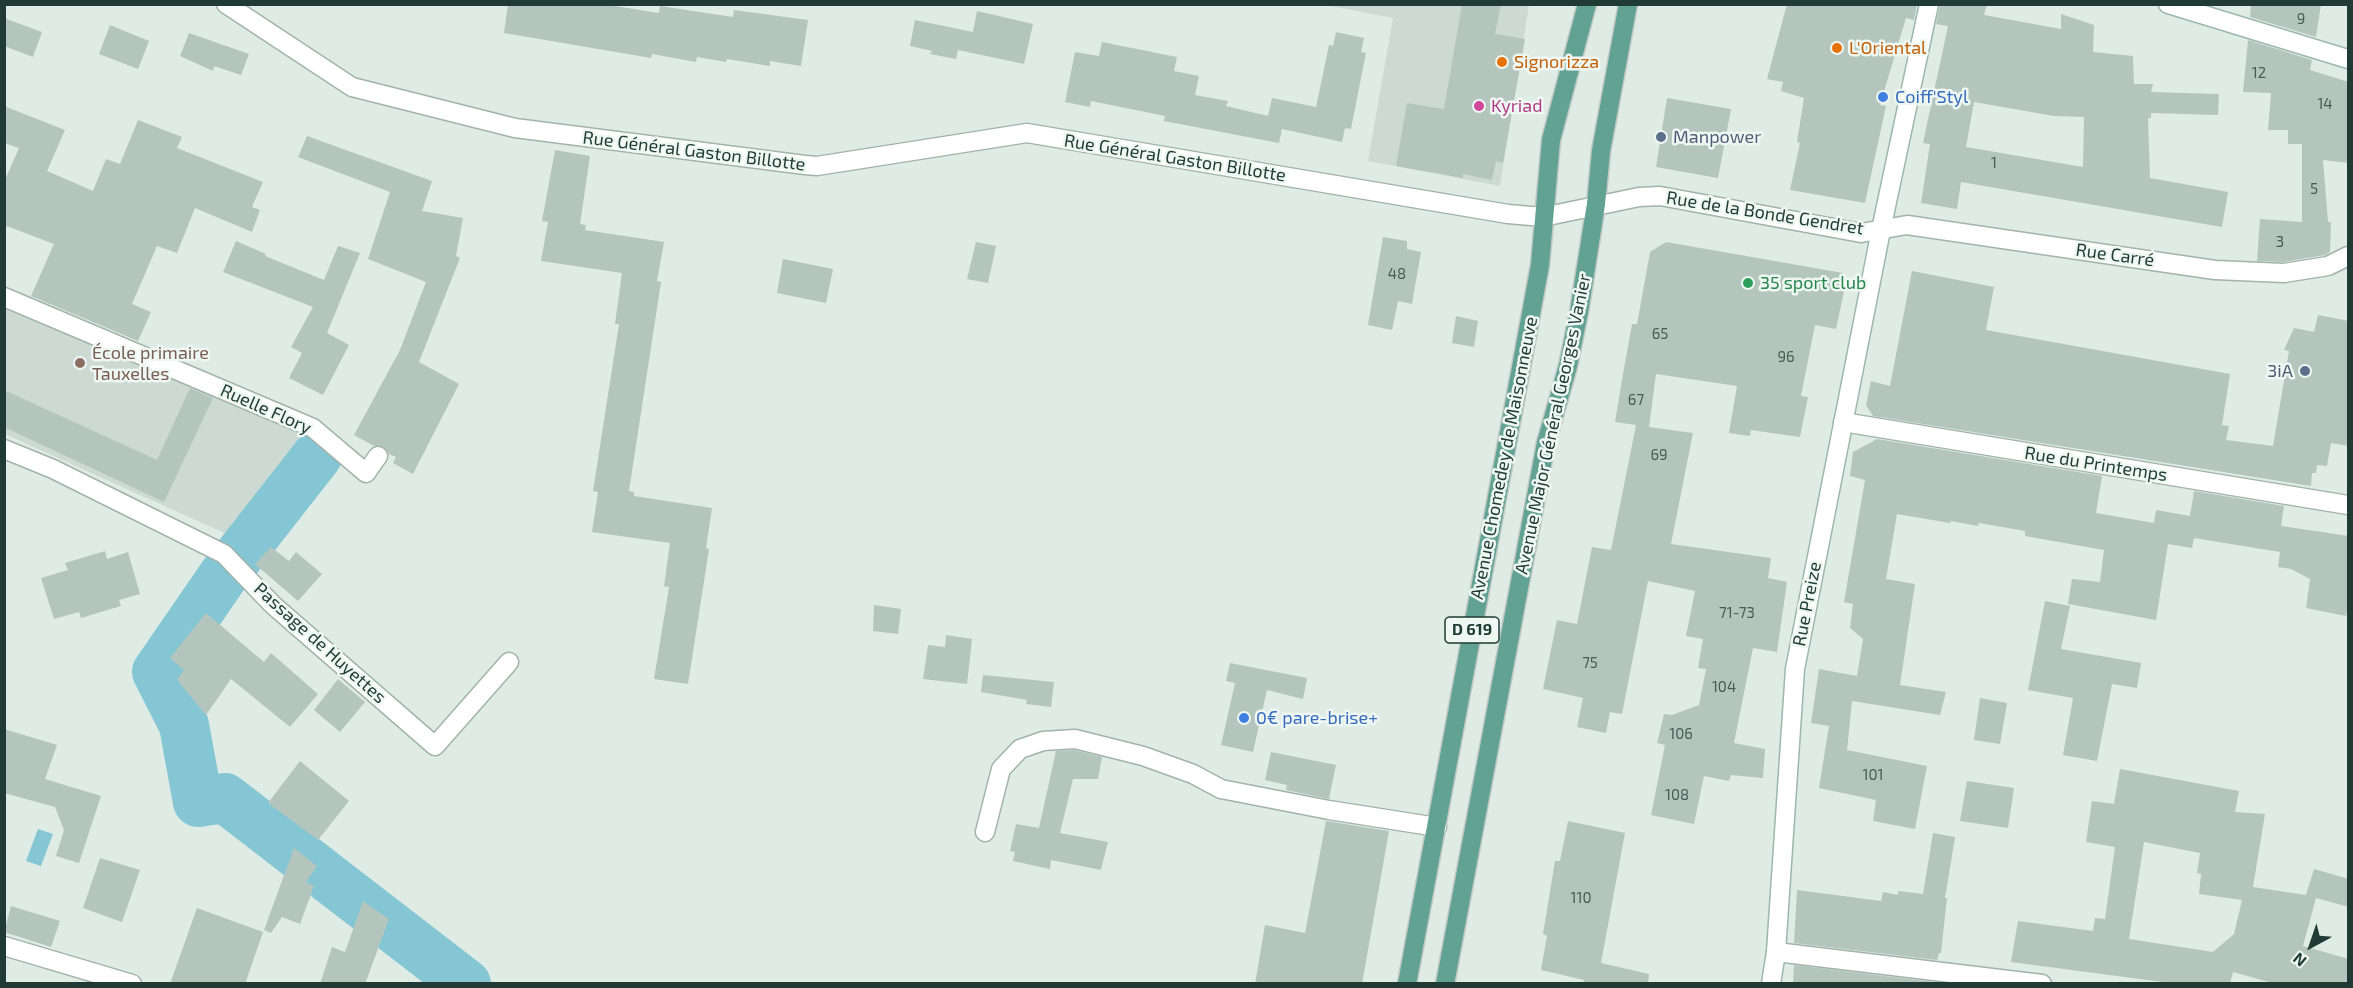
<!DOCTYPE html>
<html>
<head>
<meta charset="utf-8">
<style>
  body { margin:0 }
  #map { position:relative; width:2353px; height:988px; overflow:hidden; background:#dfebe5; font-family:"Exo 2",sans-serif }
  canvas { display:block }
  .frame { position:absolute; inset:0; border:6px solid #1f3b34; pointer-events:none }
  .north { position:absolute; left:2281px; top:916px; width:60px; height:60px; -webkit-text-stroke:4px #eff7f3; paint-order:stroke; rotate:220deg; font-size:16px; font-weight:700; line-height:24px; text-align:center; color:#1f3b34 }
  .north::after { content:''; display:block; margin:auto; width:21px; height:27px; background:#1f3b34; clip-path:polygon(50% 0,100% 100%,50% 72%,0 100%) }
</style>
</head>
<body>
<div id="map">
<canvas width="2353" height="988"></canvas>
<div class="frame"></div>
<div class="north">N</div>
</div>
<script>
const ctx = document.querySelector('canvas').getContext('2d');
ctx.lineJoin = 'round';
function paint(path, color) { ctx.fillStyle = color; ctx.fill(path, 'evenodd'); }
const shape = rows => new Path2D(rows.map(r => 'M' + r).join(''));
function trace(path, color, width, dash) { ctx.strokeStyle = color; ctx.lineWidth = width; ctx.lineCap = dash ? 'butt' : 'round'; ctx.setLineDash(dash || []); ctx.stroke(path); }
function label(font, color, halo, rows, align = 'center') {
  ctx.font = font + ' "Exo 2",sans-serif'; ctx.lineWidth = 5; ctx.setLineDash([]); ctx.textBaseline = 'middle'; ctx.strokeStyle = halo; ctx.fillStyle = color; for (const [text, x, y, turn = 0] of rows) {
    ctx.save(); ctx.translate(x, y); ctx.rotate((+turn || 0) * Math.PI / 180); ctx.textAlign = isNaN(turn) ? turn : align; if (halo) ctx.strokeText(text, 0, 0); ctx.fillText(text, 0, 0); ctx.restore();
  }
}
paint(shape([
  [1326,5,1529,5,1500,186,1368,161,1393,18],
  [5,298,307,428,315,447,242,541,5,434]
]), '#cddad4');
paint(shape([
  [38,829,53,834,41,866,26,861]
]), '#84c6d3');
trace(shape([
  [317,456,223,576,157,672,184,725,198,802,225,798,466,984]
]), '#84c6d3', 50);
paint(shape([
  [508,4,602,4,659,13,660,6,733,17,734,10,808,20,801,66,770,61,770,66,727,59,726,62,697,57,696,62,652,54,651,58,504,33],
  [1462,4,1501,4,1495,34,1525,39,1503,163,1496,161,1492,180,1463,174,1463,178,1396,166,1407,103,1444,109],
  [1787,4,1917,4,1914,20,1906,18,1880,105,1886,106,1865,203,1790,190,1800,143,1797,142,1804,98,1781,91,1783,82,1767,79],
  [1940,4,1987,4,1984,15,2061,29,2061,14,2094,25,2093,52,2133,56,2134,84,2153,84,2151,92,2219,94,2218,115,2151,113,2151,118,2148,118,2150,178,2228,192,2222,227,1961,182,1957,209,1921,203,1930,144,1923,143,1948,26,1936,24],
  [1974,102,2054,116,2084,117,2083,167,1966,147],
  [2251,4,2321,4,2316,37,2250,17],
  [977,11,1033,24,1024,64,958,50,956,59,930,54,932,51,910,46,915,20,973,32],
  [4,18,42,32,33,57,4,46],
  [110,25,149,41,138,69,99,54],
  [1336,32,1364,38,1361,52,1366,53,1351,129,1345,128,1342,142,1282,129,1279,143,1164,121,1165,116,1091,101,1090,107,1065,102,1075,52,1099,56,1102,42,1177,57,1174,71,1199,76,1195,95,1228,101,1226,106,1268,116,1272,98,1316,107,1329,45,1333,46],
  [189,33,249,54,241,75,214,66,213,71,180,56],
  [2248,40,2312,60,2310,70,2349,82,2349,163,2323,160,2328,222,2331,222,2330,252,2325,255,2283,262,2257,261,2260,219,2302,222,2302,144,2288,144,2288,130,2268,130,2271,93,2243,92],
  [1667,98,1731,109,1718,178,1656,167],
  [4,106,65,130,47,171,93,191,106,159,120,164,138,120,182,137,177,148,263,182,252,207,260,210,252,232,195,208,177,253,157,246,132,304,151,312,138,341,31,296,54,244,4,225,4,182,19,148,4,143],
  [307,136,432,181,422,211,463,218,456,256,460,258,419,362,459,384,413,474,393,463,396,457,389,454,384,447,374,446,354,435,400,350,426,282,368,259,390,192,298,157],
  [555,150,590,156,580,224,586,225,585,230,664,242,657,281,661,282,629,491,634,492,634,496,712,508,706,548,709,549,688,684,654,679,669,587,664,586,670,543,592,532,598,492,593,491,619,324,615,324,622,273,541,261,548,222,542,221],
  [1383,237,1407,241,1407,249,1421,252,1412,304,1398,301,1392,330,1368,325],
  [236,241,266,254,265,256,324,280,338,246,360,253,327,333,349,345,323,395,289,378,302,353,291,347,313,307,223,272],
  [976,242,996,246,988,283,967,279],
  [1666,242,1843,273,1846,282,1836,329,1815,325,1801,396,1808,397,1800,437,1751,430,1750,436,1729,433,1737,386,1656,374,1649,427,1693,433,1671,544,1771,558,1768,578,1787,582,1777,652,1753,648,1734,743,1765,749,1763,778,1731,775,1729,781,1704,776,1694,824,1651,815,1665,745,1657,743,1664,714,1672,715,1699,705,1706,669,1698,668,1703,639,1686,636,1695,591,1648,581,1622,714,1610,712,1606,733,1577,727,1583,698,1543,689,1557,620,1577,624,1592,547,1611,550,1636,425,1615,422,1623,374,1632,324,1637,324,1650,252],
  [783,259,833,269,826,303,777,293],
  [1912,271,1994,287,1986,330,2230,374,2222,425,2229,426,2226,440,2273,446,2289,351,2284,350,2294,328,2314,332,2318,315,2349,321,2349,446,2331,443,2327,466,2317,465,2316,473,2312,473,2311,486,1873,416,1866,405,1871,381,1890,386],
  [1456,316,1478,321,1474,347,1452,343],
  [190,388,213,398,164,502,4,427,4,390,157,460],
  [1877,439,2102,476,2096,513,2154,523,2156,510,2190,516,2194,491,2284,506,2281,526,2349,536,2349,600,2346,616,2306,608,2310,579,2291,569,2278,567,2280,552,2194,538,2192,548,2168,544,2156,620,2068,604,2072,579,2100,582,2104,550,2025,536,2025,531,1979,523,1978,526,1951,521,1950,523,1897,514,1886,579,1915,584,1900,685,1946,692,1940,715,1852,701,1847,750,1927,766,1915,829,1873,821,1876,800,1819,788,1829,726,1811,723,1819,669,1857,676,1863,639,1850,628,1853,604,1844,602,1865,480,1850,476,1853,452],
  [271,547,289,561,296,552,322,574,298,601,255,564],
  [105,551,107,559,128,552,140,594,119,600,121,606,81,618,79,612,54,619,41,578,68,570,65,563],
  [2045,601,2070,606,2061,649,2141,663,2137,688,2112,684,2097,761,2063,755,2073,698,2028,690],
  [874,605,901,609,898,634,873,631],
  [206,613,264,662,271,653,318,694,290,727,231,679,206,715,182,686,177,679,184,670,170,658],
  [946,635,972,639,967,684,923,679,928,645,945,647],
  [1230,663,1307,678,1303,699,1267,690,1253,752,1221,745,1235,683,1226,681],
  [983,675,1054,682,1051,707,1026,704,1027,700,981,692],
  [338,679,365,702,340,732,314,710],
  [1980,698,2007,703,2000,744,1974,740],
  [4,729,57,745,45,779,101,796,79,863,56,856,64,830,55,807,4,793],
  [1074,750,1102,757,1098,779,1073,779,1060,833,1108,842,1101,870,1051,860,1050,869,1013,861,1015,852,1010,851,1016,824,1039,828,1056,751],
  [1271,752,1336,765,1329,799,1286,790,1287,785,1265,780],
  [300,761,349,801,318,840,268,803],
  [2120,769,2239,791,2235,812,2265,814,2253,887,2306,895,2314,869,2349,879,2349,907,2316,898,2303,946,2349,959,2349,984,2276,984,2233,972,2230,984,2178,984,2011,962,2018,921,2093,931,2095,918,2105,919,2115,847,2086,842,2092,801,2114,804],
  [2144,842,2200,853,2197,873,2201,874,2199,894,2242,900,2234,934,2213,952,2129,939],
  [1967,781,2014,788,2008,828,1960,821],
  [1326,821,1389,831,1362,984,1255,984,1265,925,1305,933],
  [1568,821,1625,833,1601,963,1649,974,1648,984,1583,984,1584,980,1541,970,1547,936,1543,934,1555,861,1560,861],
  [1933,833,1955,837,1945,898,1947,898,1941,953,1939,953,1937,960,1794,943,1797,890,1881,901,1883,892,1898,895,1898,891,1923,894],
  [294,848,317,866,306,882,314,886,300,924,282,917,271,933,264,930],
  [100,858,140,870,122,922,83,908],
  [363,901,389,919,365,984,320,984,332,947,345,952],
  [11,906,60,921,51,947,4,932],
  [197,908,263,932,245,984,170,984],
  [1794,965,1934,982,1793,984]
]), '#b4c5be');
const street = shape([
  [226,4,352,87,515,128,805,165,817,166,1027,133,1508,214,1543,217,1639,197,1660,196,1861,233,1907,225,2215,270,2284,273,2328,266,2348,256],
  [4,297,313,428,366,473,378,456],
  [1843,422,2348,505],
  [4,449,53,469,224,554,273,605,435,746,509,662],
  [985,832,1001,769,1020,749,1043,741,1075,739,1143,756,1193,774,1221,789,1329,810,1437,827],
  [4,946,132,984],
  [1776,952,2042,984]
]);
const secondary = shape([
  [2168,4,2348,59],
  [1771,984,1776,952,1795,669,1881,230,1929,4]
]);
const primary = shape([
  [1407,984,1540,265,1551,140,1587,4],
  [1445,984,1546,443,1568,366,1579,312,1596,204,1601,151,1628,4]
]);
trace(street, '#a2b3ac', 21);
trace(secondary, '#9db7ae', 21);
trace(primary, '#c0c8c6', 21);
trace(street, '#fff', 18);
trace(secondary, '#fff', 18);
trace(primary, '#61a292', 18);
for (const [x, y, r, color] of [
  [1837,48,6,"#e8710a"],
  [1502,62,6,"#e8710a"],
  [1883,97,6,"#3f7fe0"],
  [1479,106,6,"#d1479c"],
  [1661,137,6,"#5c6f8a"],
  [1748,283,6,"#2e9e5b"],
  [80,363,6,"#8d6e63"],
  [2305,371,6,"#5c6f8a"],
  [1244,718,6,"#3f7fe0"]
]) { const dot = new Path2D(); dot.arc(x, y, r, 0, 2 * Math.PI); ctx.fillStyle = color; ctx.fill(dot); trace(dot, '#eff7f3', 2); }
label('15px', '#445e56', null, [
  ["9",2301,19],
  ["12",2259,73],
  ["14",2325,104],
  ["1",1994,163],
  ["5",2314,189],
  ["3",2280,242],
  ["48",1397,274],
  ["65",1660,334],
  ["96",1786,357],
  ["67",1636,400],
  ["69",1659,455],
  ["71-73",1737,613],
  ["75",1590,663],
  ["104",1724,687],
  ["106",1681,734],
  ["101",1873,775],
  ["108",1677,795],
  ["110",1581,898]
]);
for (const [x, y, w] of [
  [1472,630,54]
]) { const box = new Path2D(); box.roundRect(x - w / 2, y - 13, w, 26, 4.5); ctx.fillStyle = '#eff7f3'; ctx.fill(box); trace(box, '#1f3b34', 1.5); }
label('bold 16px', '#1f3b34', null, [
  ["D 619",1472,630]
]);
label('18px', '#c56008', '#eff7f3', [
  ["L'Oriental",1849,48],
  ["Signorizza",1514,62]
], 'left');
label('18px', '#366cbe', '#eff7f3', [
  ["Coiff'Styl",1895,97],
  ["0€ pare-brise+",1256,718]
], 'left');
label('18px', '#b23c85', '#eff7f3', [
  ["Kyriad",1491,106]
], 'left');
label('18px', '#4e5e75', '#eff7f3', [
  ["Manpower",1673,137],
  ["3iA",2293,371,"right"]
], 'left');
label('18px', '#1f3b34', '#eff7f3', [
  ["Rue Général Gaston Billotte",694,151,7],
  ["Rue Général Gaston Billotte",1175,158,9],
  ["Rue de la Bonde Gendret",1765,213,9],
  ["Rue Carré",2115,255,8],
  ["Ruelle Flory",266,409,24],
  ["Avenue Major Général Georges Vanier",1553,424,-78],
  ["Avenue Chomedey de Maisonneuve",1504,458,-79],
  ["Rue du Printemps",2096,464,9],
  ["Rue Preize",1807,604,-79],
  ["Passage de Huyettes",320,643,42]
]);
label('18px', '#27864d', '#eff7f3', [
  ["35 sport club",1760,283]
], 'left');
label('18px', '#785e54', '#eff7f3', [
  ["École primaire",92,353],
  ["Tauxelles",92,374]
], 'left');
</script>
</body>
</html>
